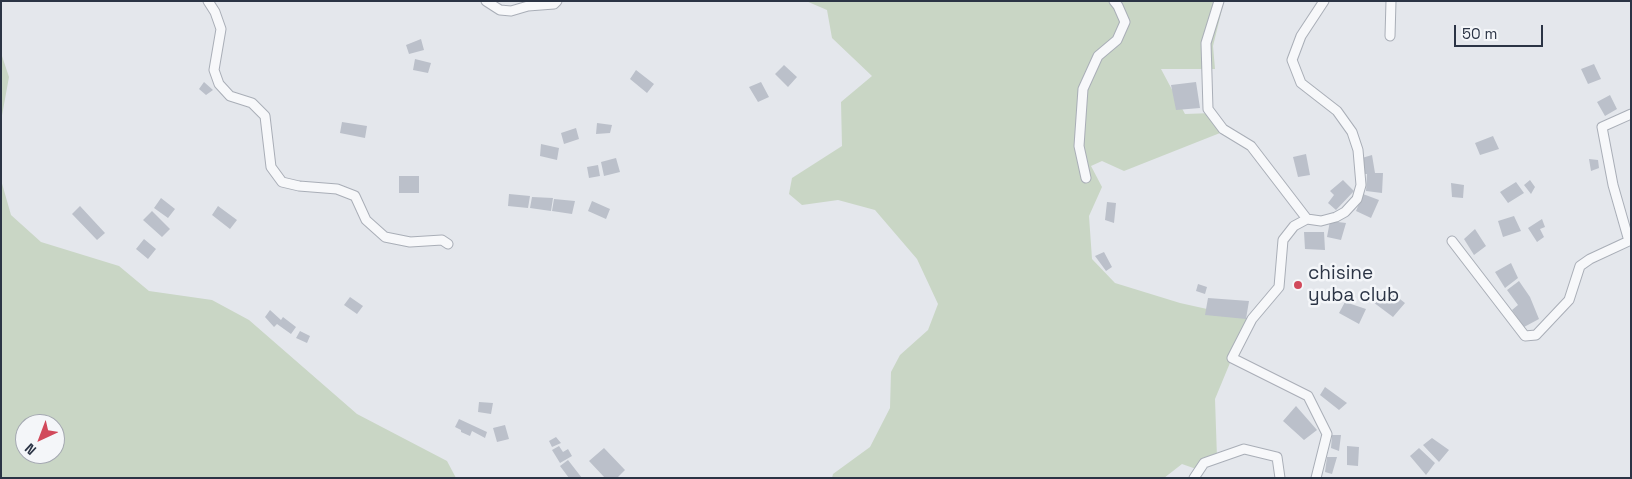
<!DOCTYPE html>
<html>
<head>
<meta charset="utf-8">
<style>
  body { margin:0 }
  #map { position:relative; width:1632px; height:479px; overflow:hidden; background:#e4e7ec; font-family:"Space Grotesk",sans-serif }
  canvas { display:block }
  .frame { position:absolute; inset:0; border:2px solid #2b3445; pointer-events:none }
  .north { position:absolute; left:15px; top:414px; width:50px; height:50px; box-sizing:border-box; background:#f4f6f9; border:1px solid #a4a8b1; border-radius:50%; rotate:223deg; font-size:14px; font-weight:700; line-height:20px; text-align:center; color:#2b3445 }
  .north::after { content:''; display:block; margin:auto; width:18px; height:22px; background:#d1495b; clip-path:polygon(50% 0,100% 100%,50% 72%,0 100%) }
  .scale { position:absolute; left:1454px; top:25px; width:89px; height:22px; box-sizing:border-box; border:2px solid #2b3445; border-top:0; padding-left:6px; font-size:15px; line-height:18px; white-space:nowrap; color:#2b3445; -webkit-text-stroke:4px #f4f6f9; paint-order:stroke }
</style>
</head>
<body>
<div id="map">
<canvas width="1632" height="479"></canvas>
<div class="frame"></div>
<div class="north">N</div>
<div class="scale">50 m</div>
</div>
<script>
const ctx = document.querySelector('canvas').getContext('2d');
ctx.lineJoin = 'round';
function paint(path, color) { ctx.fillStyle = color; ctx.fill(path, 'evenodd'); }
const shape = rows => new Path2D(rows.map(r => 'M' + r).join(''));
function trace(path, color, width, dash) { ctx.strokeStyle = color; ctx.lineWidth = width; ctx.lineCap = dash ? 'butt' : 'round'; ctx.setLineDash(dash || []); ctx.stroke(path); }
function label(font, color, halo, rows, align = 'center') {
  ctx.font = font + ' "Space Grotesk",sans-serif'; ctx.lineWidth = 5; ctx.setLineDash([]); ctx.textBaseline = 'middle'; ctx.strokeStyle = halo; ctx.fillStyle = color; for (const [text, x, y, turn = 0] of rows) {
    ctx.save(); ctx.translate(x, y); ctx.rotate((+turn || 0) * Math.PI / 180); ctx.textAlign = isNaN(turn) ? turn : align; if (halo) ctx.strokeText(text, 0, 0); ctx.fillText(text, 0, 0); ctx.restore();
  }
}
paint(shape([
  [806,1,1224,1,1213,46,1215,69,1161,69,1185,114,1213,113,1222,121,1220,133,1124,171,1102,161,1091,166,1102,187,1089,216,1092,259,1115,283,1180,303,1252,319,1232,358,1215,399,1217,458,1199,470,1182,464,1164,478,832,478,833,474,870,447,890,408,891,372,900,355,928,330,938,304,917,259,875,210,838,200,802,205,789,194,792,178,842,146,841,102,872,76,832,38,827,10],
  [1,53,9,77,1,121],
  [1,180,11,215,41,242,119,266,149,291,212,300,249,320,357,414,447,461,456,478,1,478],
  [25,424,55,424,55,454,25,454]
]), '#c9d6c5');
paint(shape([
  [421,39,424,50,409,54,406,45],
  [415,59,431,63,428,73,413,70],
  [1594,64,1601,79,1588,84,1581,69],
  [784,65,797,77,788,87,775,74],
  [636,70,654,84,647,93,630,79],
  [204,82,213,90,206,95,199,89],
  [761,82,769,97,758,102,749,87],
  [1196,82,1200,108,1176,110,1171,85],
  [1610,95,1617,109,1605,116,1597,102],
  [342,122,367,126,365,138,340,133],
  [597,123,612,125,610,133,596,134],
  [576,128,579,139,564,144,561,133],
  [1493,136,1499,149,1480,155,1475,143],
  [541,144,559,148,557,160,540,156],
  [1306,154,1310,175,1298,177,1293,157],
  [1372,155,1375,173,1383,173,1382,193,1366,191,1367,174,1363,174,1362,158],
  [616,158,620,172,604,176,601,162],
  [1589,159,1598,160,1599,168,1591,171],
  [598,165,600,176,589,178,587,167],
  [399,176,419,176,419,193,399,193],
  [1343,180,1354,191,1336,210,1328,203,1334,195,1330,191],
  [1530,180,1535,187,1531,194,1524,185],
  [1516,182,1524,193,1508,203,1500,192],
  [1451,183,1464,185,1463,198,1452,197],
  [509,194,530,196,528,208,508,206],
  [1363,194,1379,200,1371,218,1356,211],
  [532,197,553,198,551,211,530,208],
  [161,198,175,209,168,218,154,208],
  [554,199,575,201,572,214,552,211],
  [592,201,610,209,606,219,588,211],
  [1107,202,1116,203,1114,223,1105,220],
  [80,206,105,233,97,240,72,214],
  [218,206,237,220,230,229,212,215],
  [152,211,170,229,162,237,143,220],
  [1514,216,1521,231,1503,237,1498,221],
  [1542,219,1545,227,1540,229,1544,237,1537,242,1528,228],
  [1330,221,1346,223,1341,240,1327,237],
  [1475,229,1486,246,1474,255,1464,239],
  [1304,232,1324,232,1325,250,1305,249],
  [144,239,156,249,148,259,136,249],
  [1104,252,1112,267,1106,271,1095,256],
  [1511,263,1518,278,1505,288,1495,272],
  [1519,281,1530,297,1539,319,1524,327,1512,310,1518,305,1507,290],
  [1198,284,1207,287,1205,294,1196,291],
  [1387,289,1405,303,1393,317,1373,302],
  [350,297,363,306,357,314,344,305],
  [1208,298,1249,301,1246,319,1205,315],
  [1345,302,1366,309,1359,324,1339,313],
  [270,310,281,320,283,317,296,327,291,334,277,324,274,327,265,317],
  [300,331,310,336,307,343,296,338],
  [1325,387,1347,403,1339,410,1320,395],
  [479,402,493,403,491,414,478,412],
  [1296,406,1317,430,1304,440,1283,421],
  [459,419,487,432,485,438,472,431,470,436,461,432,461,430,455,427],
  [505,425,509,439,497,442,493,428],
  [1332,435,1341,435,1339,451,1331,448],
  [556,437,561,443,552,447,549,441],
  [1432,438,1449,450,1439,462,1423,445],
  [559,446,563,452,568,449,572,456,560,463,552,450],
  [1347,446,1359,447,1358,466,1347,465],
  [604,448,625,470,617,478,605,478,589,461],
  [1419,448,1435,463,1426,475,1410,456],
  [1327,457,1337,457,1332,474,1325,472],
  [568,460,582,478,569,478,560,466]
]), '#bbc0ca');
const minor = shape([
  [208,1,215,12,221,29,214,70,219,84,230,96,252,103,265,116,271,167,282,182,299,186,337,189,355,196,366,220,385,237,410,242,442,240,448,244],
  [486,1,500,10,511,11,528,6,554,4,557,1],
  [1219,1,1206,43,1208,109,1223,129,1251,146,1307,219,1294,226,1283,240,1279,287,1252,319,1232,358,1308,396,1327,434,1316,478],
  [1390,36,1391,1],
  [1086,178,1079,146,1083,89,1098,56,1117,40,1125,22,1118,6,1114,1],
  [1307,219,1321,221,1336,217,1345,212,1357,199,1361,185,1358,150,1352,132,1337,111,1301,83,1292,60,1301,36,1324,1],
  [1452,241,1525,336,1536,335,1569,300,1580,266,1590,259,1631,240],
  [1629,241,1613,185,1602,127,1631,114],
  [1194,478,1204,463,1244,449,1277,457,1280,478]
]);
trace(minor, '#a9aeb7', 11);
trace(minor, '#f7f8fa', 9);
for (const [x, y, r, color] of [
  [1298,285,5,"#d1495b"]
]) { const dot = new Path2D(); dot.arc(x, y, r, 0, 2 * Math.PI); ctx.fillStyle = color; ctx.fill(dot); trace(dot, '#f4f6f9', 2); }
label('19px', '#2b3445', '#f4f6f9', [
  ["chisine",1308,274],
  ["yuba club",1308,296]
], 'left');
</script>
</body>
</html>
